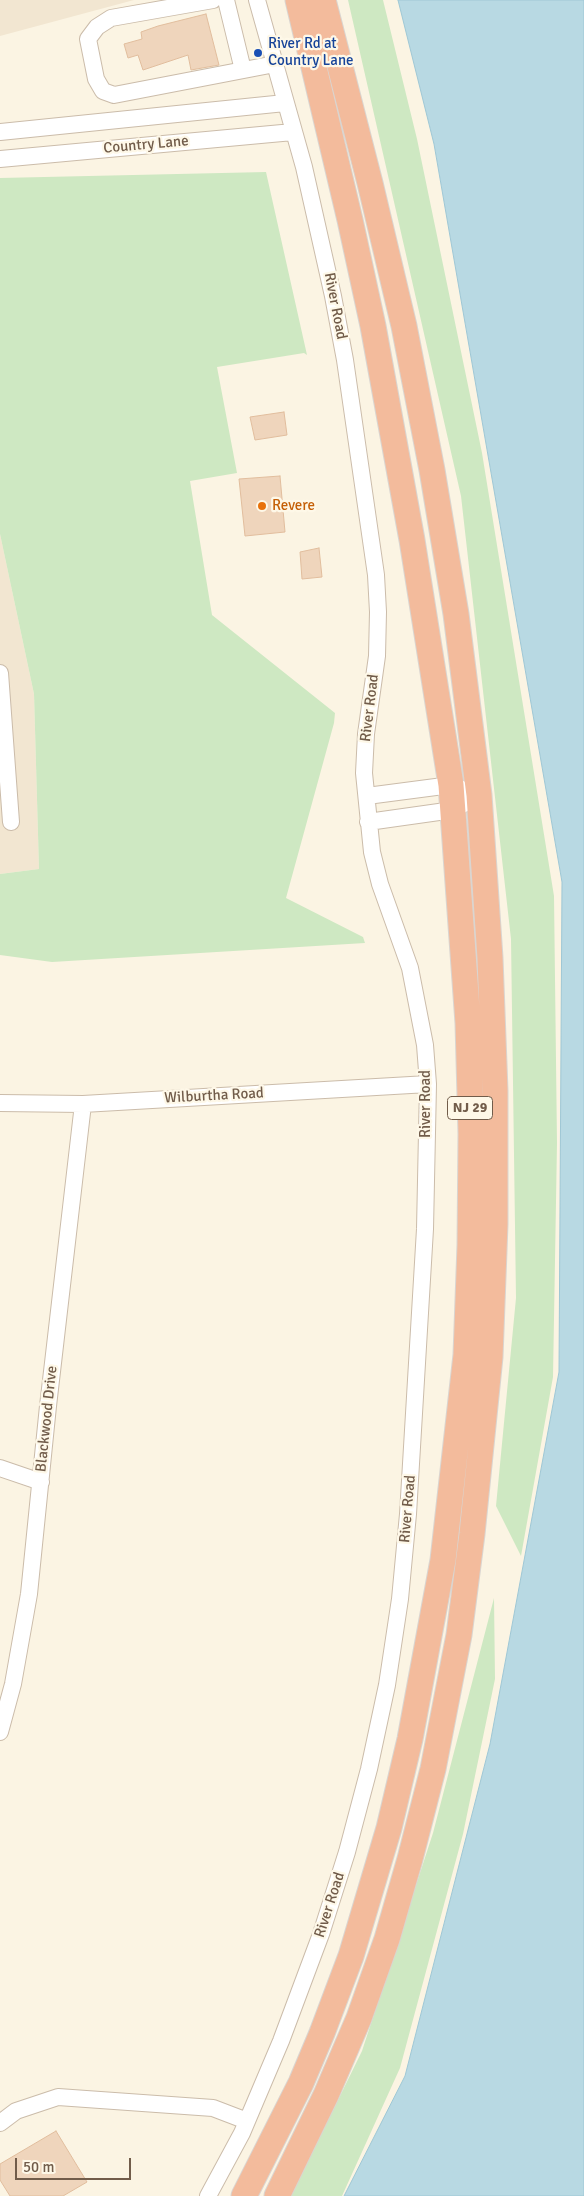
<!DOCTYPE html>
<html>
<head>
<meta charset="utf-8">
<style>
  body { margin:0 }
  #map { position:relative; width:584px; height:2196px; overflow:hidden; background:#fbf4e3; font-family:Signika,sans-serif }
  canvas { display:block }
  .scale { position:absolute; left:15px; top:2158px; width:116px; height:22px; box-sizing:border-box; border:2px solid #715c4a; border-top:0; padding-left:6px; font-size:15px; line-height:18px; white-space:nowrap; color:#715c4a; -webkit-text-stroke:4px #fef8e8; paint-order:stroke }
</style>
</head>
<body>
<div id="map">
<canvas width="584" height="2196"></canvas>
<div class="scale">50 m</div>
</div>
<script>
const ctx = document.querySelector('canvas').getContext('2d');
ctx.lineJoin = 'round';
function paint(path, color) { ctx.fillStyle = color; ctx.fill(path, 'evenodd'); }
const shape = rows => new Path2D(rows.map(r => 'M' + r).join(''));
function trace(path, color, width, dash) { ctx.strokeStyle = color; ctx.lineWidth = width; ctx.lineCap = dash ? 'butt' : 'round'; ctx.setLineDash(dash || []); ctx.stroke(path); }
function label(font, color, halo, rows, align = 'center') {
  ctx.font = font + ' Signika,sans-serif'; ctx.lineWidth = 4.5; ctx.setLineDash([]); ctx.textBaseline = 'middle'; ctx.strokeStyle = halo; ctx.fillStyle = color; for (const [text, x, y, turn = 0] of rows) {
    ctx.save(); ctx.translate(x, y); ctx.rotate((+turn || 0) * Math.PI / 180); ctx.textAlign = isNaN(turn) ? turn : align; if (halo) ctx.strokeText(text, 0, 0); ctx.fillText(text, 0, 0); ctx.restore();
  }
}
paint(shape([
  [0,0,134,0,0,36],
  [0,534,34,694,39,869,0,874]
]), '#f2e6d1');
paint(shape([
  [348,0,383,0,417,139,482,453,554,896,557,1143,553,1377,521,1556,496,1506,516,1298,511,939,461,496],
  [266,172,307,355,304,353,217,367,237,473,190,481,212,615,335,713,334,723,286,898,363,937,365,943,52,962,0,955,0,874,39,869,34,694,0,534,0,178],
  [494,1598,495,1679,463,1834,400,2068,342,2196,291,2196,362,2051,433,1833]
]), '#cee8c2');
const water = shape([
  [398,0,584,0,584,2196,344,2196,405,2076,490,1744,559,1372,562,882,434,144,398,0]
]);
paint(water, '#b8d9e3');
trace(water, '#9fc7d5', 1);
const building = shape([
  [206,14,219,65,191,70,188,55,143,70,138,55,128,58,124,44,142,39,141,32,158,26,206,14],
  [284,412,287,435,255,440,250,417,284,412],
  [280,476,285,532,245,536,239,479,280,476],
  [319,548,322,577,302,579,300,552,319,548],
  [56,2131,87,2182,63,2196,10,2196,0,2180,0,2164,56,2131]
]);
paint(building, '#efd5bc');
trace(building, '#e1bd9d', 1);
const minor = shape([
  [213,0,111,18,97,27,88,39,96,79,103,91,114,95,275,64],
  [226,0,243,70],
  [0,132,285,103],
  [0,159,293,132],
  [0,673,11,822],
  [367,796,451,785,460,788],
  [368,822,453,810,479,795],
  [0,1103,83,1104,428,1084],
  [0,1468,41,1482],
  [0,1732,13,1684,29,1594,48,1406,83,1104],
  [0,2123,16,2111,58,2097,213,2108,247,2121],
  [208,2196,242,2133,281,2041,321,1934,347,1852,369,1769,387,1685,400,1599,408,1514,425,1229,428,1084,425,1045,410,968,380,884,372,852,364,773,366,734,377,656,378,612,376,575,345,360,333,296,304,167,257,0]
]);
const highway = shape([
  [244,2196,301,2083,322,2033,351,1956,389,1828,410,1739,443,1560,466,1355,470,1245,471,1134,468,1023,451,785,412,540,373,326,350,220,298,0],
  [277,2196,326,2095,359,2018,387,1939,410,1859,433,1769,459,1635,472,1534,490,1357,495,1224,495,1091,490,958,479,795,456,614,432,470,404,326,370,183,323,0]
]);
trace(minor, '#cbbcaa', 18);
trace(highway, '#dad5d0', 27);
trace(minor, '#fff', 16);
trace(highway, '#f3bb9c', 25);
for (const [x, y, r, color] of [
  [258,53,5,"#1a4fb4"],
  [262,506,5,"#e8710a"]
]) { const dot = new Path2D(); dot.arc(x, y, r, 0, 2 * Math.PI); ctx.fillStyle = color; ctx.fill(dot); trace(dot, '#fef8e8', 2); }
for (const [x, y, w] of [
  [470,1108,45]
]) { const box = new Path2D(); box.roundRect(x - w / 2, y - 11.5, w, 23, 4); ctx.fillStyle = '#fef8e8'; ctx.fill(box); trace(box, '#715c4a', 1); }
label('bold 14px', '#715c4a', null, [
  ["NJ 29",470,1108]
]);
label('15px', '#164399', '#fef8e8', [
  ["River Rd at",268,44],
  ["Country Lane",268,61]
], 'left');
label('15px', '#715c4a', '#fef8e8', [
  ["Country Lane",146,145,-5],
  ["River Road",335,306,79],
  ["River Road",370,708,-83],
  ["Wilburtha Road",214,1096,-3],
  ["River Road",426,1104,-90],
  ["Blackwood Drive",47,1419,-84],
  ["River Road",408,1509,-85],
  ["River Road",330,1905,-72]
]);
label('15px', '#c56008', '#fef8e8', [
  ["Revere",272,506]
], 'left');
</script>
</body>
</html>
